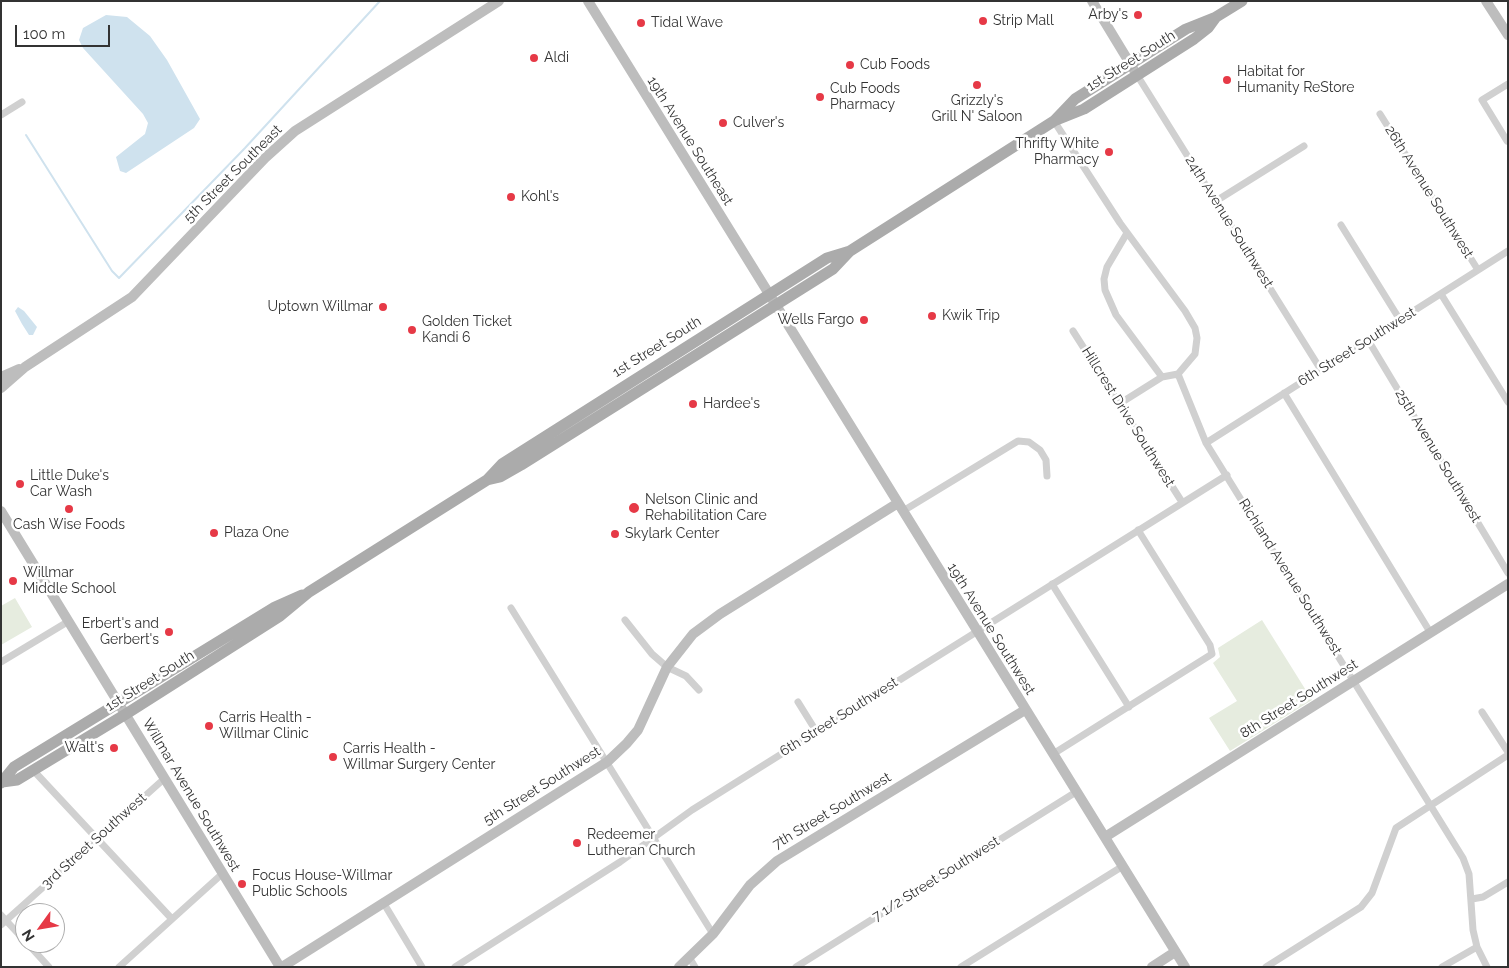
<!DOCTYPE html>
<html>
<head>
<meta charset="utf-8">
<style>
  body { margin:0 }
  #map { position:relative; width:1509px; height:968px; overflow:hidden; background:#fff; font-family:Raleway,sans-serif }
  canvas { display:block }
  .frame { position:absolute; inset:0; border:2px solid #333; pointer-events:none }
  .north { position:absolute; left:15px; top:903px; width:50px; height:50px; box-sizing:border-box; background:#fff; border:1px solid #adadad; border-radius:50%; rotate:238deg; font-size:14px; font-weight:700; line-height:20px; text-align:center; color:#333 }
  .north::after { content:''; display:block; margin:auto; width:18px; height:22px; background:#e63946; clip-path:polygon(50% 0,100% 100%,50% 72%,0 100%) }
  .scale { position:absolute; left:15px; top:25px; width:95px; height:22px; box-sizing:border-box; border:2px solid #333; border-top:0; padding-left:6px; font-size:15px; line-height:18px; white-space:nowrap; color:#333; -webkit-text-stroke:4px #fff; paint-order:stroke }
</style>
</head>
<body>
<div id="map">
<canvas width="1509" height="968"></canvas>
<div class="frame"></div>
<div class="north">N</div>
<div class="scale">100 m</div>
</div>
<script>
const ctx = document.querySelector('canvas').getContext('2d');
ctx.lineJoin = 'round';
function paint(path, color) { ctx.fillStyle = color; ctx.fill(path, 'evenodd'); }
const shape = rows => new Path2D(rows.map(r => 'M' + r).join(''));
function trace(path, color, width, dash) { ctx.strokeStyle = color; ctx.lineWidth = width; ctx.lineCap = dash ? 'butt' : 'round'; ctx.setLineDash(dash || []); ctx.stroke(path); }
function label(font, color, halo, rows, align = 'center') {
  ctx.font = font + ' Raleway,sans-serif'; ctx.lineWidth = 5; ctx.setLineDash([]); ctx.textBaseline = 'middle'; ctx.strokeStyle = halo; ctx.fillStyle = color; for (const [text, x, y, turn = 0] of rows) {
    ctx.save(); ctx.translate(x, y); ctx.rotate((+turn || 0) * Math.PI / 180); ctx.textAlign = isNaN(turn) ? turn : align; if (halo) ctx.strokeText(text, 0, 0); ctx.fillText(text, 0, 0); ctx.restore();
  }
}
paint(shape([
  [15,598,32,627,1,645,1,606],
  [1262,620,1312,700,1230,751,1209,718,1237,701,1213,663,1220,657,1218,648]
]), '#e6ecdf');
paint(shape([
  [106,15,127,17,150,36,167,60,200,119,194,128,126,173,120,171,116,157,145,134,148,123,143,114,83,48,79,40,83,28],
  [18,307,24,311,37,327,33,335,29,335,22,324,15,311]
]), '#cfe2ee');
trace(shape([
  [26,135,112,271,119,278,245,148,380,1]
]), '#cfe2ee', 2);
trace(shape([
  [1137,75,1321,370],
  [1380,114,1478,270],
  [1,115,22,102],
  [1054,121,1120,223,1185,311,1195,328,1197,338,1195,354,1178,374,1162,377,1119,404],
  [1507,141,1482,100,1508,84],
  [1216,201,1304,146],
  [1341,225,1400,320],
  [1127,233,1107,267,1104,279,1105,290,1116,315,1162,377],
  [1441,294,1508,402],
  [1073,331,1182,502],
  [1368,340,1508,573],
  [1178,374,1206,443,1463,858,1469,874,1473,930,1477,947,1487,967],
  [1284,393,1430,632],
  [1206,443,1508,251],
  [903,511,1018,441,1029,442,1040,450,1046,460,1047,476],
  [1052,584,1129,707],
  [511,608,713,934],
  [625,620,652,654,667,667,686,676,699,690],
  [1,662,69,621],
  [798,702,816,731],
  [1482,712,1508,752],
  [1053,754,1212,654,1210,645,1138,530],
  [33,770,172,919],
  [1472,899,1483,897,1508,882],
  [383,902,422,967],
  [1,915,25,941],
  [1,925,165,778],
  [27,943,49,967],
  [689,957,695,967],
  [119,967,222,874],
  [455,967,620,862,692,810,1227,475],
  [796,967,1076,792],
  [961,967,1123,866],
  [1266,967,1361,907,1372,893,1396,828,1508,755],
  [1442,967,1477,947]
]), '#d0d0d0', 7);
trace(shape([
  [588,1,1185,967],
  [1092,1,1137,75],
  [1486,1,1508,35],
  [1,377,19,369],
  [1,388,25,367,132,297,265,158,295,131,499,1],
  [1,511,280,967],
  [1105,837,1508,584],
  [282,967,607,762,627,743,638,730,667,667,693,634,720,614,898,503],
  [679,967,713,934,750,885,777,861,1025,710],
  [1152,967,1175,952]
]), '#bdbdbd', 10);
trace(shape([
  [1054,121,1075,99,1186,29,1216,17,1242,1],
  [487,480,502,464,827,258,850,251,1054,121,1084,109,1194,39,1208,28,1216,17],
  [2,782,17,780,126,714,280,616,309,592,487,480,500,477,521,465,833,269,850,251],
  [1,783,14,767,275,607,302,595]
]), '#ababab', 11);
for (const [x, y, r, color] of [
  [1138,15,5,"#e63946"],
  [983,21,5,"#e63946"],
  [641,23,5,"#e63946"],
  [534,58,5,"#e63946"],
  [850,65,5,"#e63946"],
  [1227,80,5,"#e63946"],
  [977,85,5,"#e63946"],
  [820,97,5,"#e63946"],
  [723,123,5,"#e63946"],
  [1109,152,5,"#e63946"],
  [511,197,5,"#e63946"],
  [383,307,5,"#e63946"],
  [932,316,5,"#e63946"],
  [864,320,5,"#e63946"],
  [412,330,5,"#e63946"],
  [693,404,5,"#e63946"],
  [20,484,5,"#e63946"],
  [634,508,6,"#e63946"],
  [69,509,5,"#e63946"],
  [214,533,5,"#e63946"],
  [615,534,5,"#e63946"],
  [13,581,5,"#e63946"],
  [169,632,5,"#e63946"],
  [209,726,5,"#e63946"],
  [114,748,5,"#e63946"],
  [333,757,5,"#e63946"],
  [577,843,5,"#e63946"],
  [242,884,5,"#e63946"]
]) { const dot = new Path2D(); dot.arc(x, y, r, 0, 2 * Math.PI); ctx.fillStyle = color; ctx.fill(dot); trace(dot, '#fff', 2); }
label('14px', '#333', '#fff', [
  ["Arby's",1128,15,"right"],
  ["Strip Mall",993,21],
  ["Tidal Wave",651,23],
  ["Aldi",544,58],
  ["Cub Foods",860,65],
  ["Habitat for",1237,72],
  ["Humanity ReStore",1237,88],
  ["Cub Foods",830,89],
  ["Pharmacy",830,105],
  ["Grizzly's",977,101,"center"],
  ["Grill N' Saloon",977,117,"center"],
  ["Culver's",733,123],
  ["Thrifty White",1099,144,"right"],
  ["Pharmacy",1099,160,"right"],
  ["Kohl's",521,197],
  ["Uptown Willmar",373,307,"right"],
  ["Kwik Trip",942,316],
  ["Wells Fargo",854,320,"right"],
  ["Golden Ticket",422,322],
  ["Kandi 6",422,338],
  ["Hardee's",703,404],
  ["Little Duke's",30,476],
  ["Car Wash",30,492],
  ["Nelson Clinic and",645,500],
  ["Rehabilitation Care",645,516],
  ["Cash Wise Foods",69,525,"center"],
  ["Plaza One",224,533],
  ["Skylark Center",625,534],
  ["Willmar",23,573],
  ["Middle School",23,589],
  ["Erbert's and",159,624,"right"],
  ["Gerbert's",159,640,"right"],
  ["Carris Health -",219,718],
  ["Willmar Clinic",219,734],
  ["Walt's",104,748,"right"],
  ["Carris Health -",343,749],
  ["Willmar Surgery Center",343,765],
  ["Redeemer",587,835],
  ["Lutheran Church",587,851],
  ["Focus House-Willmar",252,876],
  ["Public Schools",252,892]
], 'left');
label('14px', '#333', '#fff', [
  ["1st Street South",1131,61,-32],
  ["19th Avenue Southeast",690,141,58],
  ["5th Street Southeast",233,174,-45],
  ["26th Avenue Southwest",1429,192,58],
  ["24th Avenue Southwest",1229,222,58],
  ["1st Street South",657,347,-32],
  ["6th Street Southwest",1357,347,-32],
  ["Hillcrest Drive Southwest",1128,417,58],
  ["25th Avenue Southwest",1438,456,59],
  ["Richland Avenue Southwest",1290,577,58],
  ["19th Avenue Southwest",991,629,58],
  ["1st Street South",150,681,-32],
  ["8th Street Southwest",1299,699,-32],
  ["6th Street Southwest",839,717,-32],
  ["5th Street Southwest",542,786,-32],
  ["Willmar Avenue Southwest",191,795,59],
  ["7th Street Southwest",832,811,-31],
  ["3rd Street Southwest",94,841,-42],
  ["7 1/2 Street Southwest",936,879,-32]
]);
</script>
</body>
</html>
